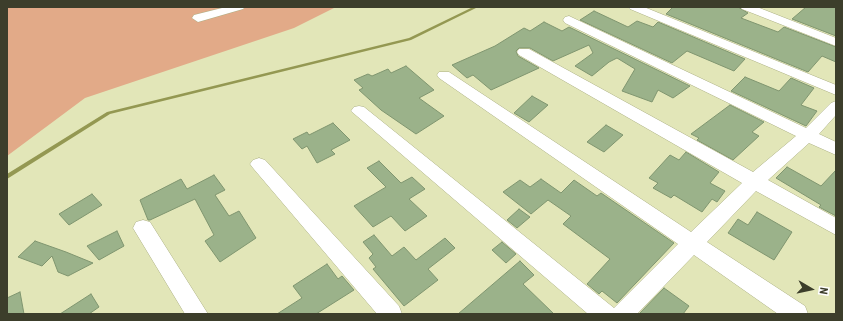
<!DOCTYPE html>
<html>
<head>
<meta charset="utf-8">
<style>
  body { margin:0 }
  #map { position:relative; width:843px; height:321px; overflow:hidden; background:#e2e6b8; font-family:"Roboto Condensed",sans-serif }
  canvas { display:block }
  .frame { position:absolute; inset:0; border:8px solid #3c3e2b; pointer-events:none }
  .north { position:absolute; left:791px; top:269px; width:40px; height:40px; -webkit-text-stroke:3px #fff; paint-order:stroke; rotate:99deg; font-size:11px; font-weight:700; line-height:16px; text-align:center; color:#3c3e2b }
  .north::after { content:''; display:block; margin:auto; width:14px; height:18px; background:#3c3e2b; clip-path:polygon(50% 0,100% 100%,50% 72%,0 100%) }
</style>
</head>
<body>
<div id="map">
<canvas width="843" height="321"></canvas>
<div class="frame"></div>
<div class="north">N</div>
</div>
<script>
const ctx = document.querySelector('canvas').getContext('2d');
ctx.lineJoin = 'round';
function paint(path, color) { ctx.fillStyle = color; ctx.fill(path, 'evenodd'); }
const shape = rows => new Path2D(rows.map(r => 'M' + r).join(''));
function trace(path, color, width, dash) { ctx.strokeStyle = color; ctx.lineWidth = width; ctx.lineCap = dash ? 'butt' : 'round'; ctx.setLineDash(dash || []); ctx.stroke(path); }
paint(shape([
  [7,7,336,7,294,28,85,98,7,156]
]), '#e2aa88');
paint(shape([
  [473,7,478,7,411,40,110,114,7,179,7,174,107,112,409,38,473,7]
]), '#949852');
const building = shape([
  [673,7,738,7,748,13,741,18,778,32,784,27,836,47,836,62,822,56,808,72,666,14,673,7],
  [806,7,836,7,836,36,792,19,806,7],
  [594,11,628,27,637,21,653,27,658,22,745,59,734,71,687,51,672,63,580,20,594,11],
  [544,22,562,31,569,27,690,86,673,98,658,90,652,102,622,91,635,69,617,58,609,62,592,76,575,66,593,53,589,45,553,61,530,48,519,48,516,51,518,56,539,68,491,90,473,75,467,78,452,65,495,46,524,28,530,31,544,22],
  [406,66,434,90,419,98,444,116,416,134,381,110,359,90,363,88,354,80,368,74,372,76,388,69,391,73,406,66],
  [745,77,779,91,791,78,814,88,801,105,817,111,806,126,731,91,745,77],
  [532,96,548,105,529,122,514,113,532,96],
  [730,105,764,122,752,132,759,136,733,160,697,140,699,138,691,134,730,105],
  [333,123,350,140,331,150,335,154,317,163,307,146,302,149,293,139,307,132,309,135,333,123],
  [606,125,623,135,604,152,587,142,606,125],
  [686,152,719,172,710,183,725,191,717,202,712,199,702,212,674,195,671,198,653,188,658,183,649,178,670,155,679,160,686,152],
  [379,161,401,183,412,177,425,189,409,199,427,216,405,231,391,216,373,227,354,206,386,187,367,168,379,161],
  [787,167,821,186,836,170,836,216,819,207,821,205,776,178,787,167],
  [214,175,225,190,215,195,229,216,239,211,256,238,220,262,205,241,214,235,195,199,150,220,148,220,140,200,181,179,187,189,214,175],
  [541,179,561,193,574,180,597,196,601,193,674,243,617,303,602,291,599,294,587,284,610,259,563,224,571,216,548,200,531,214,503,192,520,180,530,187,541,179],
  [92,194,102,205,69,225,59,214,92,194],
  [519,209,530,217,517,228,507,220,519,209],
  [757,212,792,232,774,260,728,233,738,219,748,225,757,212],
  [117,231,124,246,99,260,87,246,117,231],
  [374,235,392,256,404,247,416,260,445,238,455,248,428,269,438,280,404,306,373,269,376,267,369,258,373,254,363,242,374,235],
  [35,241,66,252,93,263,68,276,58,272,52,256,42,266,18,257,35,241],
  [502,242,516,254,506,263,492,250,502,242],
  [520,261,534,275,523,284,554,314,458,314,520,261],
  [327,264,338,279,342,276,354,290,316,314,277,314,302,298,293,286,327,264],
  [664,288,689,306,683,314,639,314,664,288],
  [20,292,24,314,7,314,7,298,20,292],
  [91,294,99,307,89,314,60,314,91,294]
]);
paint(building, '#9bb28a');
trace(building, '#7f956f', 1);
const street = shape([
  [226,7,245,7,243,9,198,22,192,18,194,15,226,7],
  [628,7,644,7,836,85,836,95,630,9,628,7],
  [740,7,757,7,836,38,836,46,742,9,740,7],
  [569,16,806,128,831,103,836,101,836,115,819,134,836,142,836,155,809,143,768,180,836,218,836,235,756,191,707,242,805,306,808,314,778,314,694,255,637,314,588,314,351,111,354,107,359,106,364,107,614,308,678,244,439,78,437,75,439,72,449,72,691,232,742,183,519,55,517,52,519,49,529,49,753,172,796,136,565,23,563,20,565,17,569,16],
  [259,158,265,160,399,306,402,314,377,314,253,168,250,164,253,160,259,158],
  [143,220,150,222,208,314,185,314,133,228,136,222,143,220]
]);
trace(street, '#acb084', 1);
paint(street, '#fff');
</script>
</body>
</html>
